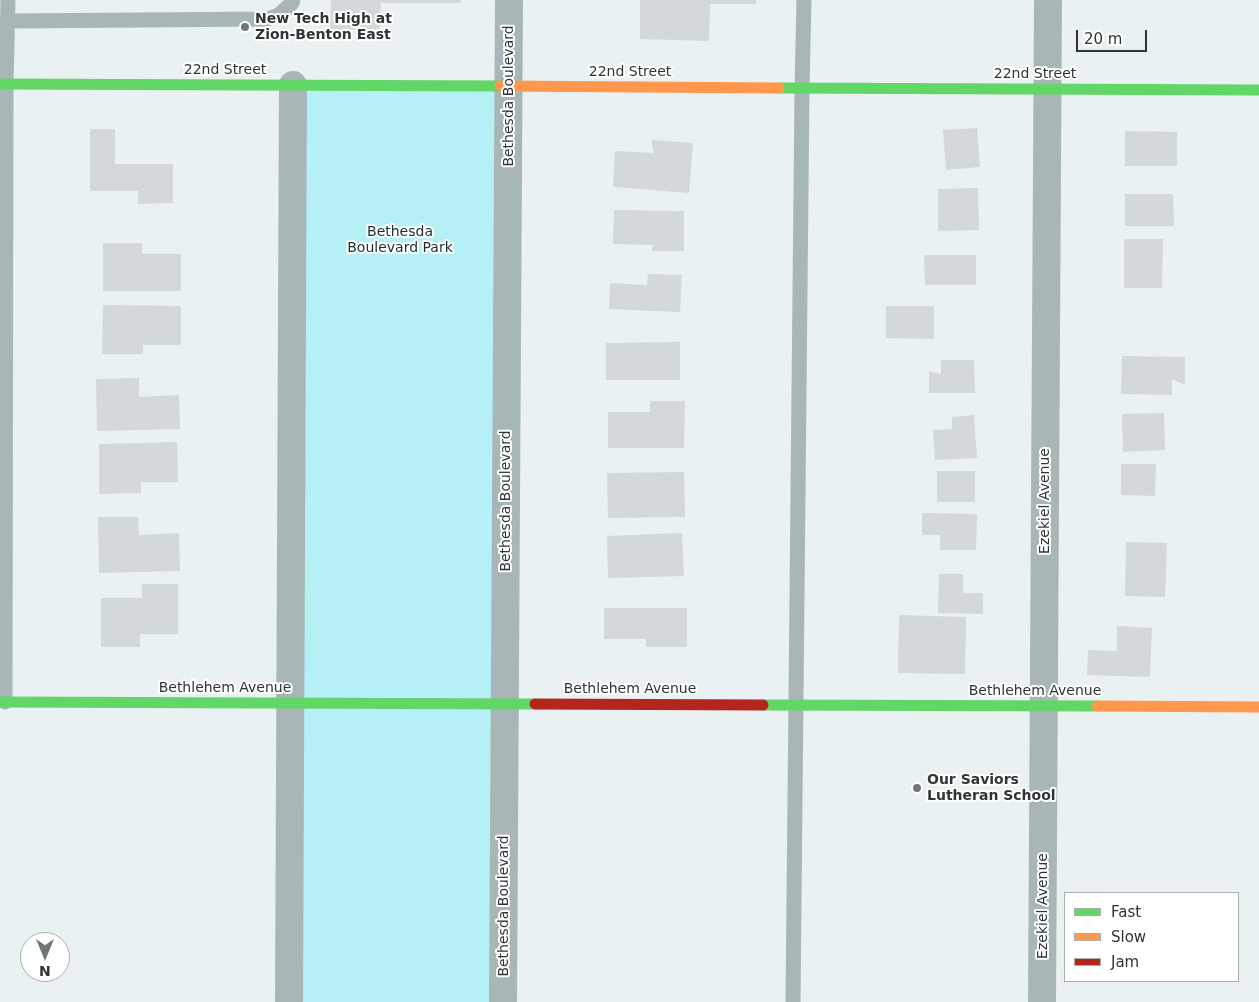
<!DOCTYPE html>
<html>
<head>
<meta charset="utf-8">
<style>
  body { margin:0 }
  #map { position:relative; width:1259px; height:1002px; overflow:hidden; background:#eaf1f2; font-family:"DejaVu Sans",sans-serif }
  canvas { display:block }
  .legend { position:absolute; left:1064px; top:892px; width:175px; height:90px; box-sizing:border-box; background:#fff; border:1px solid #acaeae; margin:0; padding:6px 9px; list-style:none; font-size:15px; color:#2f3435 }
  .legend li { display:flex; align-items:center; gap:10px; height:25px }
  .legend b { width:25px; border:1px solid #acaeae }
  .north { position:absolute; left:20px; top:932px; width:50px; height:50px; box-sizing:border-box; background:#fff; border:1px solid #acaeae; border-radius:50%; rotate:180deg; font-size:14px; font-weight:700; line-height:20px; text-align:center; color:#2f3435 }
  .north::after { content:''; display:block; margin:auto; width:18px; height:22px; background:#707677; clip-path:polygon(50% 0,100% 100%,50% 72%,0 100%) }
  .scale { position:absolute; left:1076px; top:30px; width:71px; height:22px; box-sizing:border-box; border:2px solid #2f3435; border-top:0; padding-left:6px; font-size:15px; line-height:18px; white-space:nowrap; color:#2f3435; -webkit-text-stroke:4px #fff; paint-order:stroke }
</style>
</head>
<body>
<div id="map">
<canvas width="1259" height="1002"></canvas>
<ul class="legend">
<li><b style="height:6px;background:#63d668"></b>Fast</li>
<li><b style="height:6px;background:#ff974d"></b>Slow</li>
<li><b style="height:6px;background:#b3261e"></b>Jam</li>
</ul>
<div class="north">N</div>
<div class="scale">20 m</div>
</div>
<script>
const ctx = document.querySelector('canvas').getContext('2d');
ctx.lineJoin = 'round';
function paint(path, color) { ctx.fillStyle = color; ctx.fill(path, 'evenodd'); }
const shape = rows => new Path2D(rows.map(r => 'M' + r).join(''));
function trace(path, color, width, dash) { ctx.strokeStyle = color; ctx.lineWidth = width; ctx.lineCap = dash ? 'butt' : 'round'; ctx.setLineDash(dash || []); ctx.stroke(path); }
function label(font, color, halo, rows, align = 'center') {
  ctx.font = font + ' "DejaVu Sans",sans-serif'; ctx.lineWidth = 4; ctx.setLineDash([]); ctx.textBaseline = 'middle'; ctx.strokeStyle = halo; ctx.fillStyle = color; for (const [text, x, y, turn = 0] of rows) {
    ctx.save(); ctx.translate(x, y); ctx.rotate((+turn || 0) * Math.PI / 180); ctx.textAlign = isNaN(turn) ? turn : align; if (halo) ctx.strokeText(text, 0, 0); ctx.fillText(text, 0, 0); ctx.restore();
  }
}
paint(shape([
  [293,85,509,86,502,1002,289,1002]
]), '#b5f0f6');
paint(shape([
  [331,0,461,0,461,3,381,3,379,29,330,30],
  [640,0,756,0,756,4,710,4,709,41,640,39],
  [977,128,980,167,946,170,943,130],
  [90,129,115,129,115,164,173,164,173,203,138,204,138,191,90,191],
  [1125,131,1177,132,1177,166,1125,166],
  [651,140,693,143,689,193,613,187,615,151,654,153],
  [978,188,979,230,938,231,938,189],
  [1125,194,1173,194,1174,226,1125,226],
  [614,210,684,211,684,251,652,251,653,245,613,244],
  [1124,239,1163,239,1162,288,1124,288],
  [103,243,142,243,142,254,181,254,181,291,103,291],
  [924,255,976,255,976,285,925,285],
  [648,274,682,275,680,312,609,309,610,283,647,285],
  [103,305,181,306,181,345,143,345,143,354,102,354],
  [886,306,934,306,934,339,886,338],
  [680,342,680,380,606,380,606,343],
  [1122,356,1185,357,1185,385,1172,379,1172,395,1121,394],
  [941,360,974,360,975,393,929,393,929,371,941,374],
  [139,378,139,397,179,395,180,429,97,431,96,379],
  [650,401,685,401,684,448,608,448,608,412,650,412],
  [1164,413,1165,450,1123,452,1122,414],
  [974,415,977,458,935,460,933,430,952,429,952,417],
  [177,442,178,482,141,482,141,493,99,494,99,444],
  [1121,464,1156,464,1155,496,1121,495],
  [937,471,975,471,975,502,937,502],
  [684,472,685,517,608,518,607,473],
  [922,513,977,514,976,550,940,550,940,535,922,535],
  [98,517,138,517,139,535,179,533,180,571,99,573],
  [682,533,684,576,608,578,607,536],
  [1126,542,1167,543,1165,597,1125,596],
  [939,574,963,574,963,593,983,593,983,614,938,613],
  [142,584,178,584,178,634,140,634,140,647,101,647,101,598,142,598],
  [604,608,687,608,687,647,646,647,646,639,604,639],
  [899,615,966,617,965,674,898,673],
  [1117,626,1152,628,1150,677,1087,675,1088,650,1117,651]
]), '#d3d9da');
trace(shape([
  [8,21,267,19,279,15,292,3,293,0],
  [5,702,6,84,8,0],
  [793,1002,802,88,804,0]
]), '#a9b6b7', 15);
trace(shape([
  [289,1002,293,85],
  [503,1002,509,0],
  [1042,1002,1048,0]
]), '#a9b6b7', 28);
trace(shape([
  [0,84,500,86],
  [779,88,1259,90],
  [0,702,535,704],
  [763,705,1097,706]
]), '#63d668', 11);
trace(shape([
  [500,86,779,88],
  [1097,706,1259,707]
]), '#ff974d', 11);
trace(shape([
  [535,704,763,705]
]), '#b3261e', 11);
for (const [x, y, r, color] of [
  [245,27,5,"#707677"],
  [917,788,5,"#707677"]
]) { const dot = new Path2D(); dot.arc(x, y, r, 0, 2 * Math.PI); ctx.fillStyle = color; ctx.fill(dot); trace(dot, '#fff', 2); }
label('bold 14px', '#2f3435', '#fff', [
  ["New Tech High at",255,19],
  ["Zion-Benton East",255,35],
  ["Our Saviors",927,780],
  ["Lutheran School",927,796]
], 'left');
label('14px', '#2f3435', '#fff', [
  ["22nd Street",225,70],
  ["22nd Street",630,72],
  ["22nd Street",1035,74],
  ["Bethesda Boulevard",509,96,-90],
  ["Bethesda Boulevard",506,501,-90],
  ["Ezekiel Avenue",1045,501,-90],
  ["Bethlehem Avenue",225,688],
  ["Bethlehem Avenue",630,689],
  ["Bethlehem Avenue",1035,691],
  ["Bethesda Boulevard",504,906,-90],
  ["Ezekiel Avenue",1043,906,-90]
]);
label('14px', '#182e30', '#fff', [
  ["Bethesda",400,232],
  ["Boulevard Park",400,248]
]);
</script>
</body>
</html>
